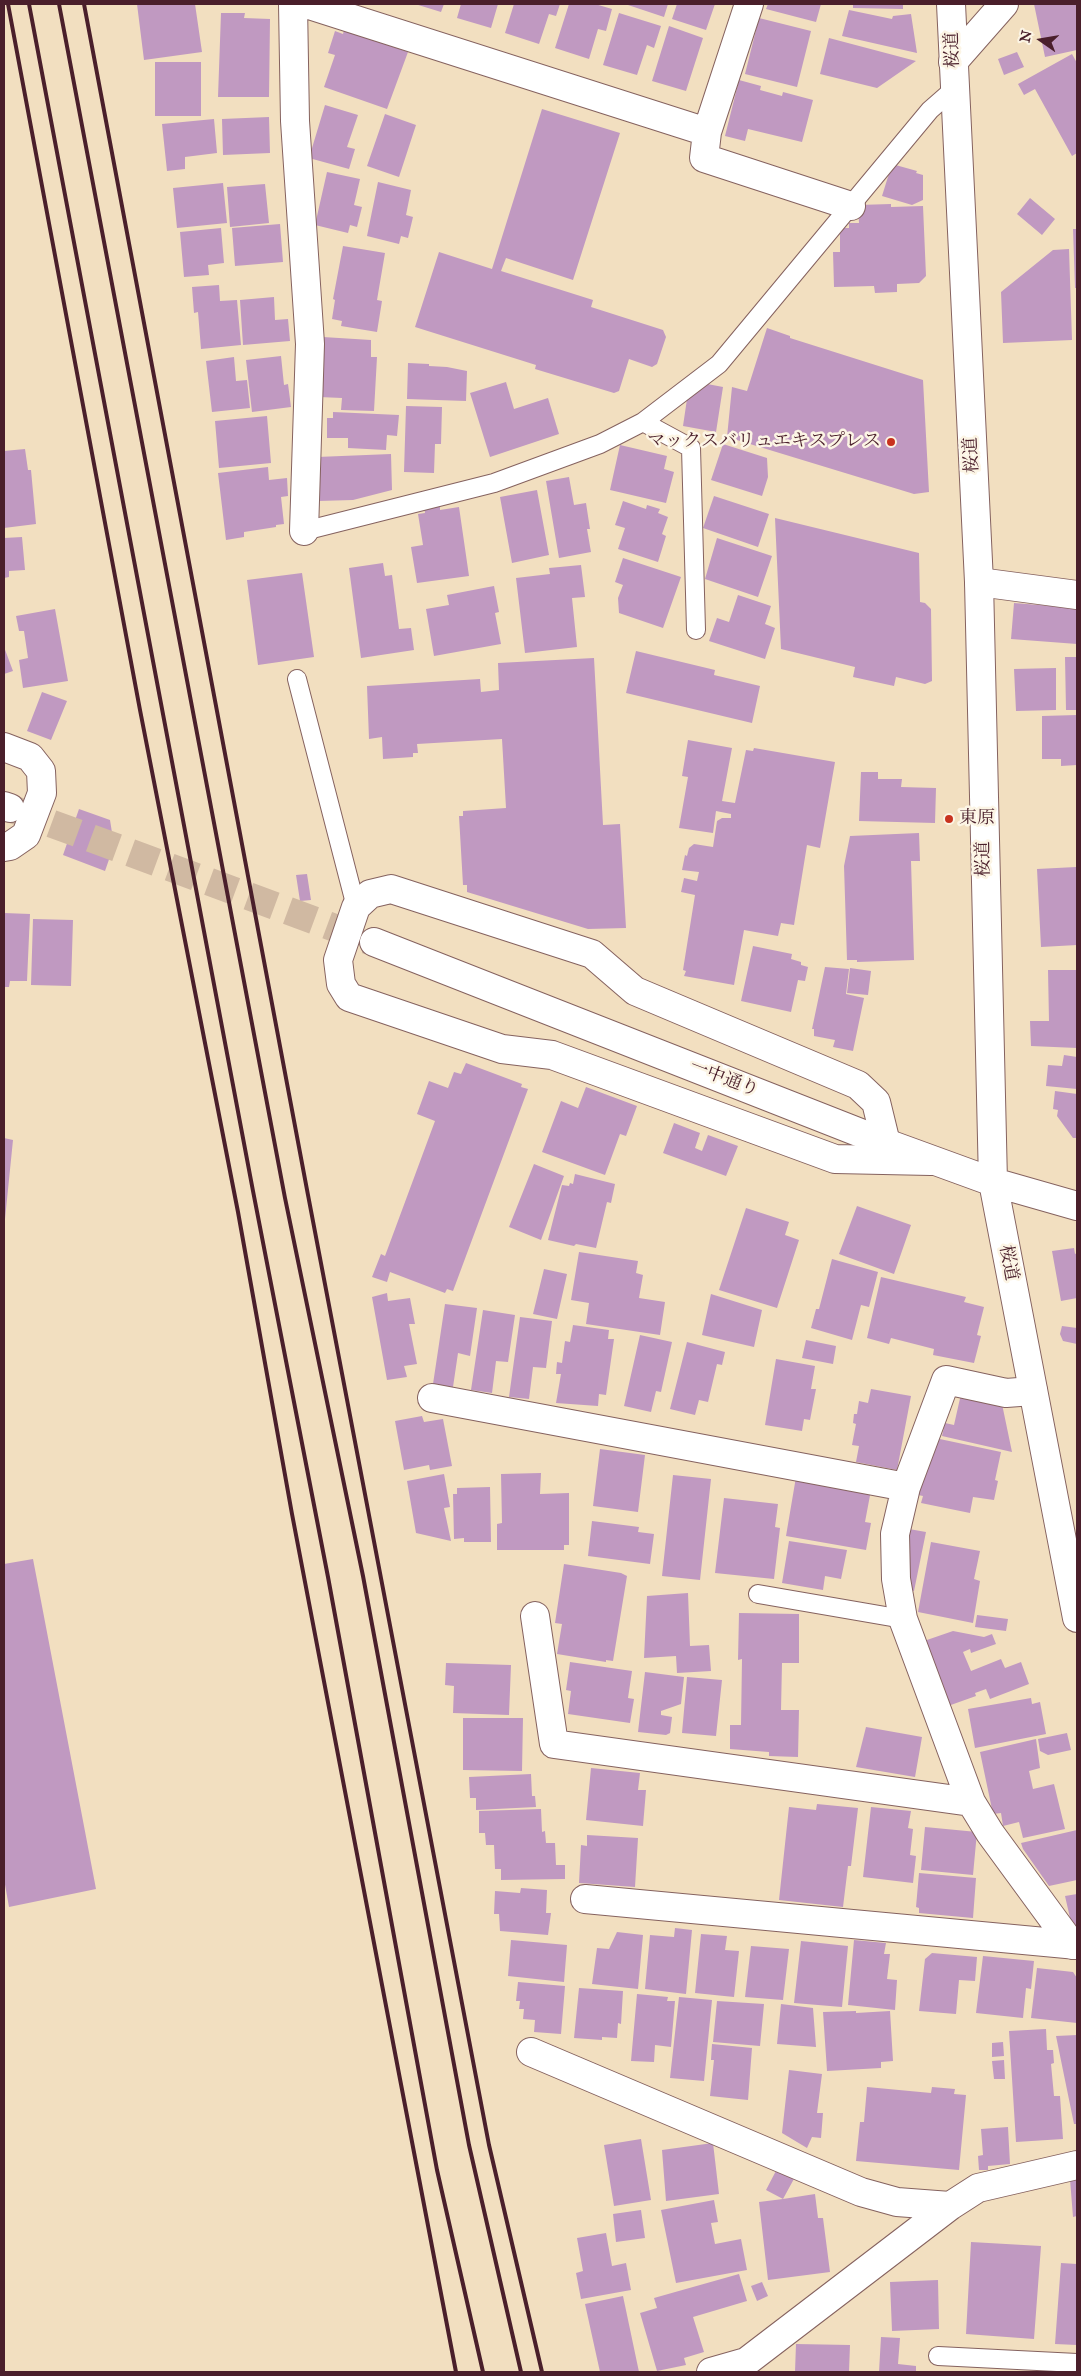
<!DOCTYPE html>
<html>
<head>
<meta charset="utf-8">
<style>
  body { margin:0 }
  #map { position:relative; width:1081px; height:2376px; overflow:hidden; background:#f2dfc0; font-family:"IM FELL Great Primer",serif }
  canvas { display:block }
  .frame { position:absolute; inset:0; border:5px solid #4a1f2b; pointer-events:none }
  .north { position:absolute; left:1016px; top:15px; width:50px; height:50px; -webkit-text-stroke:4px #fcf5e5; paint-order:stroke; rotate:283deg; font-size:14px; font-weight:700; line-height:20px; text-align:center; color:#4a1f2b }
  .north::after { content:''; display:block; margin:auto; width:18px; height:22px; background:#4a1f2b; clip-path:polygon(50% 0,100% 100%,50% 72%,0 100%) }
</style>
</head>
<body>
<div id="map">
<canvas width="1081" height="2376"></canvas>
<div class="frame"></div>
<div class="north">N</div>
</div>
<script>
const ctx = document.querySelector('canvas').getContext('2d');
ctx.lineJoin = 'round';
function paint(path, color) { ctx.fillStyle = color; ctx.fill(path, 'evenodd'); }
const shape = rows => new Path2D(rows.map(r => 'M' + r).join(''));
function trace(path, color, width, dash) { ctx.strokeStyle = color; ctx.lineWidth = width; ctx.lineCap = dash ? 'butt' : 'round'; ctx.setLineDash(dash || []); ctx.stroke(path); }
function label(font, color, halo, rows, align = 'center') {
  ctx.font = font + ' "IM FELL Great Primer","Noto Serif JP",serif'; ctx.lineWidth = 5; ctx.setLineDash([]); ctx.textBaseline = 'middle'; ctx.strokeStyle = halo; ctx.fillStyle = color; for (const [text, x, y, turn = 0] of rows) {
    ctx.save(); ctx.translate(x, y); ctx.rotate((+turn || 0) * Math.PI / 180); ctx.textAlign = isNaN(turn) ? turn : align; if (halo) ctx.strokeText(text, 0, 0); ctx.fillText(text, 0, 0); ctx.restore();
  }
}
paint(shape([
  [137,4,195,4,202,52,144,60],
  [415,4,444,4,441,12],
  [461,4,498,4,491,28,457,18],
  [514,4,560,4,556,16,549,14,539,44,505,33],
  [569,4,595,4,612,9,606,31,598,29,589,59,555,48],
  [625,4,668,4,664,17],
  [677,4,715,4,706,30,672,19],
  [768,4,821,4,816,22,766,9],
  [853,4,903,4,903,9,853,8],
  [1034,4,1077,4,1077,50,1045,57],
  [849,10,892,19,893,16,911,14,917,53,842,36],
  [221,13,245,13,244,18,270,19,269,97,218,97],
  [619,13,661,26,654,48,647,45,637,75,603,65],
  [759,18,811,31,797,87,745,74],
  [669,26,703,38,686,91,652,81],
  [344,30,408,52,387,109,324,87,335,55,328,53,335,31,343,34],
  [829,38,916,61,877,88,820,74],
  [1017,52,1024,67,1004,75,998,59],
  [1072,54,1077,63,1077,153,1072,156,1035,89,1024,95,1018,84],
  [155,62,201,62,201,116,155,116],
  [739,80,761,86,760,90,782,96,783,92,813,100,802,142,748,129,745,141,725,136],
  [325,105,358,115,347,147,355,149,349,169,309,158],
  [542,109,620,133,573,280,506,258,501,271,593,300,591,307,663,330,666,337,657,364,652,367,629,359,619,391,614,393,535,369,536,365,415,327,439,252,492,269],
  [385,114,416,125,399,177,367,166],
  [269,117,270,153,223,155,222,119],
  [214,119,217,153,185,157,185,169,167,171,162,124],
  [892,164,917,171,916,173,923,175,923,200,912,205,882,196],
  [327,172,360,179,354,205,362,207,357,227,350,225,348,233,315,225],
  [378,182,411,190,406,215,413,217,408,238,401,236,399,244,367,236],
  [223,183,227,223,177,228,173,188],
  [265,184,269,223,230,227,227,187],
  [1030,198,1055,219,1042,235,1017,214],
  [891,204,891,207,923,206,926,276,919,283,897,284,897,292,875,293,874,286,834,287,833,252,840,252,840,228,849,228,849,223,859,223,858,205],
  [280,224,283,262,235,266,232,228],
  [221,228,224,263,208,265,209,275,184,277,180,232],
  [1073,229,1077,229,1077,288,1075,288],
  [343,246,385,253,377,300,382,301,377,332,341,326,342,321,332,319,335,300,333,299],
  [1069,249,1072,340,1003,343,1001,292,1053,250],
  [219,285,220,301,237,300,241,345,201,349,198,312,194,313,192,287],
  [274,297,275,320,288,319,290,341,243,345,240,300],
  [767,328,790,336,790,338,923,380,929,492,914,494,727,437,732,387,747,391],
  [323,337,371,340,371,357,377,357,374,411,341,410,342,398,319,397],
  [281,356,284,385,288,384,291,407,252,412,246,360],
  [234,357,236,381,247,380,250,408,212,412,206,361],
  [408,363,429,364,429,366,447,367,467,371,466,401,407,399],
  [506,382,514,409,548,398,559,434,490,457,470,393],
  [702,383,723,387,716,432,683,426,687,399],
  [406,406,442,407,441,444,435,444,434,473,404,472],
  [333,412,399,415,397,436,387,435,386,450,348,448,348,438,327,438,327,418,333,418],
  [267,416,271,463,219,468,215,421],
  [723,444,767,458,768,477,762,496,711,480],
  [620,445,667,456,664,469,674,472,666,503,610,490],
  [25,449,28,470,31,470,36,524,4,528,4,451],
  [391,454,392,490,353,500,318,501,317,457],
  [268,467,269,480,287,478,288,496,281,497,284,524,276,525,276,527,244,532,244,537,226,540,218,473],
  [569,477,574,505,586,503,590,529,587,529,591,552,559,558,546,481],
  [537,490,549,555,512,563,500,497],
  [714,496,769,514,758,547,703,528],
  [623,501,646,509,647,505,660,509,658,513,668,517,662,534,666,536,658,562,618,549,625,528,615,525],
  [440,503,440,510,459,507,469,576,417,583,411,547,423,545,418,514,425,513,424,506],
  [775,518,919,553,920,602,925,603,931,609,932,681,925,684,896,677,894,686,853,677,855,667,781,649],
  [22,537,25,570,9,571,9,577,4,578,4,538],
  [717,538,772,556,758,597,705,579],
  [623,558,681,577,663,628,619,613,618,598,623,585,615,582],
  [383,563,385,576,392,575,399,629,411,628,414,650,361,658,349,568],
  [581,565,585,597,572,598,577,647,525,653,516,578,550,574,549,568],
  [302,573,314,657,258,665,247,580],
  [494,586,499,612,495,613,501,644,434,656,426,609,449,605,447,595],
  [738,595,771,606,765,624,775,628,765,659,709,641,717,618,729,622],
  [1014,603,1077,608,1077,644,1011,639],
  [55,609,68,681,23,688,19,660,28,658,24,631,19,631,16,616],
  [4,647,13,671,4,674],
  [636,651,715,670,714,675,760,686,752,723,626,693],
  [1065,657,1077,657,1077,710,1066,710],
  [594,658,603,825,620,824,626,928,588,929,467,892,467,885,463,885,459,816,463,816,463,811,506,808,502,739,417,744,418,753,413,753,413,757,383,759,382,737,369,739,367,686,480,679,481,692,499,690,498,663],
  [1056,668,1056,710,1016,711,1014,669],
  [42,692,67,701,51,740,27,731],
  [1077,715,1077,765,1061,766,1061,759,1042,759,1042,716],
  [688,740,732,748,722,801,735,803,746,750,753,751,754,748,835,762,820,848,807,845,794,925,781,923,778,936,744,930,734,985,684,976,686,971,683,970,695,895,681,892,684,878,697,881,699,872,682,870,685,855,687,856,689,848,694,844,713,847,717,821,722,818,731,818,731,814,716,811,713,833,679,828,688,777,682,776],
  [861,772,878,772,878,779,902,779,901,787,936,788,935,823,859,821],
  [79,809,110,820,114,845,105,871,63,855],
  [919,833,920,861,911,861,914,960,857,962,857,960,847,960,844,866,850,836],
  [1076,867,1077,945,1041,947,1037,869],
  [307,874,311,900,300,901,296,875],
  [4,913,30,914,27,981,10,981,9,987,4,987],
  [33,919,73,920,71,986,31,985],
  [753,946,792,954,791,959,801,962,801,965,808,967,805,981,798,980,791,1012,741,1001],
  [825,967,849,969,846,994,864,998,853,1051,833,1047,835,1040,814,1036,814,1029,812,1029],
  [850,968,871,971,868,995,847,993],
  [1048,970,1077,970,1077,1048,1031,1046,1030,1021,1049,1021],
  [1064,1055,1077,1057,1077,1089,1046,1086,1048,1065,1062,1066],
  [466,1063,522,1084,521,1087,528,1089,453,1291,447,1289,445,1293,390,1272,387,1282,372,1277,381,1254,385,1256,435,1121,417,1114,429,1081,448,1088,454,1072,461,1074],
  [586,1087,637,1106,626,1136,620,1134,605,1175,542,1152,561,1101,578,1108],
  [1055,1091,1077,1094,1077,1138,1073,1138,1057,1116,1058,1110,1053,1109],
  [674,1123,700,1133,695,1148,702,1151,708,1135,738,1146,726,1176,663,1153],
  [4,1138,13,1140,5,1219,4,1219],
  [534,1164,564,1176,541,1240,509,1227],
  [575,1174,615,1184,611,1203,607,1202,596,1248,576,1244,574,1246,548,1240,562,1185,569,1186,570,1183,573,1184],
  [857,1206,911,1225,894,1274,839,1254],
  [746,1208,789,1222,785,1235,799,1240,777,1308,719,1290],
  [1074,1248,1075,1254,1077,1253,1077,1298,1061,1301,1052,1251],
  [579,1252,638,1261,636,1273,643,1275,639,1298,665,1302,660,1335,586,1324,589,1303,571,1300],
  [832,1259,878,1272,869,1307,861,1305,852,1340,811,1328,816,1309,819,1309],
  [544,1269,567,1274,557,1319,533,1314],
  [881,1277,966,1297,964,1302,984,1307,977,1335,981,1336,974,1363,933,1355,934,1349,891,1338,889,1344,867,1338],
  [387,1293,388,1301,410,1298,415,1324,409,1324,417,1364,404,1366,407,1377,387,1380,372,1297],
  [711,1294,762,1310,754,1347,702,1335],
  [445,1304,477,1308,470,1356,458,1353,453,1387,433,1384],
  [483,1310,515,1315,508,1362,496,1361,492,1393,471,1390],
  [520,1317,552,1321,546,1368,533,1367,529,1399,509,1397],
  [573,1325,609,1330,608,1339,614,1339,606,1395,599,1394,598,1406,556,1403,561,1374,556,1374,557,1362,562,1363,565,1341,570,1342],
  [1062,1326,1077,1328,1077,1344,1063,1341,1060,1334],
  [640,1335,672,1342,661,1392,656,1391,651,1412,624,1406],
  [806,1340,836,1346,833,1364,802,1358],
  [687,1342,725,1352,722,1365,717,1364,708,1402,699,1400,695,1415,670,1409],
  [776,1359,815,1366,811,1389,816,1389,810,1420,804,1419,802,1431,765,1425],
  [871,1389,911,1396,897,1470,856,1462,859,1446,852,1445,856,1424,853,1423,854,1414,857,1414,859,1401,868,1403],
  [961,1394,1002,1404,1012,1452,942,1436,945,1423,954,1425],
  [422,1416,424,1422,443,1419,452,1466,430,1470,429,1465,404,1470,395,1421],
  [935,1438,1001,1452,995,1480,998,1481,994,1500,973,1497,970,1513,921,1503,923,1496,918,1495],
  [600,1449,645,1455,638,1512,593,1506],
  [541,1473,540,1494,569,1493,569,1545,564,1545,564,1550,497,1550,497,1524,502,1523,501,1474],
  [444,1474,450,1507,444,1508,451,1541,416,1533,407,1481],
  [673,1475,711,1479,700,1580,662,1576],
  [796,1477,871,1490,865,1522,871,1523,866,1550,786,1536],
  [490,1487,491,1542,464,1542,464,1538,454,1539,453,1494,457,1494,457,1488],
  [724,1498,778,1504,775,1527,780,1528,774,1579,715,1573],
  [592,1521,639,1527,638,1532,654,1534,650,1564,588,1556],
  [909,1529,926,1532,914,1591,907,1590,903,1548],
  [789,1541,847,1550,841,1579,825,1576,823,1590,782,1583],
  [931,1542,980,1551,974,1579,980,1581,973,1623,918,1612],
  [33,1559,96,1889,9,1907,4,1879,4,1564],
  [564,1564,621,1573,627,1576,613,1661,606,1660,606,1662,557,1654,562,1624,555,1623],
  [688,1593,690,1646,709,1645,711,1671,677,1673,676,1656,644,1658,647,1596],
  [739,1613,799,1614,799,1663,782,1663,781,1710,799,1710,798,1757,769,1756,769,1752,730,1749,730,1725,741,1725,742,1659,738,1660],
  [977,1615,1008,1619,1006,1631,975,1627],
  [953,1631,984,1637,992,1634,996,1644,971,1653,970,1649,963,1652,971,1671,1001,1659,1005,1668,1021,1662,1029,1684,990,1699,986,1689,975,1693,976,1696,948,1706,924,1641],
  [570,1662,632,1671,628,1698,634,1699,630,1723,568,1714,571,1691,566,1690],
  [446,1663,511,1665,509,1715,453,1713,454,1686,445,1685],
  [645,1672,684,1677,681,1704,661,1711,661,1715,672,1717,670,1733,666,1735,638,1732],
  [687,1677,722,1680,716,1736,682,1733],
  [1031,1698,1032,1704,1040,1702,1046,1734,975,1748,968,1709],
  [463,1718,523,1718,522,1771,463,1770],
  [866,1727,922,1737,915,1777,856,1767],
  [1067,1733,1071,1750,1048,1755,1040,1751,1038,1739],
  [1036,1739,1040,1768,1029,1771,1033,1789,1054,1784,1065,1829,1023,1838,1019,1822,1003,1826,1001,1813,993,1814,980,1752],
  [591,1768,640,1773,638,1790,646,1790,643,1826,586,1820],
  [531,1774,532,1796,535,1796,536,1807,476,1810,476,1798,470,1798,469,1777],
  [817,1804,858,1808,851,1866,848,1866,843,1907,779,1900,789,1807,816,1810],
  [871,1807,911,1811,908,1828,913,1829,910,1855,916,1856,913,1883,863,1877],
  [541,1809,542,1832,545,1831,546,1843,555,1843,556,1865,565,1865,565,1879,501,1880,501,1869,495,1869,494,1845,486,1845,485,1833,479,1833,479,1811],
  [925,1827,977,1832,973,1875,921,1870],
  [1077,1830,1077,1880,1049,1886,1023,1849,1021,1843],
  [587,1835,638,1838,635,1887,579,1883,581,1845,587,1846],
  [919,1873,976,1878,973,1918,919,1913,919,1908,916,1907],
  [521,1888,547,1890,546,1913,551,1913,548,1935,500,1931,499,1914,494,1914,495,1891,520,1893],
  [1077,1894,1077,1931,1073,1931,1065,1896],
  [675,1928,692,1930,686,1994,645,1989,650,1935,674,1937],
  [617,1932,643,1935,638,1989,592,1984,597,1948,609,1949],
  [701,1934,727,1936,725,1950,739,1951,734,1997,695,1993],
  [511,1940,567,1945,564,1982,508,1976],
  [854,1940,886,1943,884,1954,890,1954,887,1979,897,1980,895,2010,848,2005],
  [801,1941,848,1946,842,2007,794,2003],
  [751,1946,789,1949,783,2000,745,1997],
  [932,1953,977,1957,975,1981,959,1980,956,2014,919,2011,925,1959],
  [983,1956,1034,1961,1031,1989,1026,1988,1023,2018,976,2013],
  [1037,1968,1073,1972,1077,1978,1077,2023,1031,2018],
  [518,1982,565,1986,561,2034,534,2032,535,2020,523,2019,524,2009,519,2009,520,2001,516,2001],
  [579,1988,623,1991,621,2024,618,2023,617,2038,602,2037,602,2040,574,2038],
  [637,1994,668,1997,667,2001,675,2001,671,2047,655,2045,654,2062,631,2061],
  [679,1997,712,2000,704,2081,670,2078],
  [717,2001,764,2004,760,2046,713,2042],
  [781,2004,813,2008,816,2047,777,2044],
  [856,2011,856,2013,890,2011,893,2061,881,2062,881,2068,827,2071,823,2012],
  [1046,2029,1047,2050,1053,2050,1054,2063,1051,2064,1054,2096,1060,2096,1063,2139,1016,2142,1009,2031],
  [1077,2035,1077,2124,1074,2124,1056,2036],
  [1003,2042,1004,2056,992,2057,992,2043],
  [712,2044,752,2048,748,2100,710,2096,714,2060,711,2060],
  [1004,2060,1005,2079,994,2079,992,2061],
  [789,2070,822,2074,817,2113,823,2113,821,2138,812,2137,807,2148,782,2133],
  [867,2087,931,2093,932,2087,955,2089,954,2094,966,2095,959,2170,856,2161,860,2122,864,2122],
  [1008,2127,1010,2164,988,2166,988,2170,979,2170,978,2156,983,2155,981,2129],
  [641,2139,651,2200,614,2206,604,2145],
  [713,2143,719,2194,666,2201,662,2150],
  [778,2167,795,2177,783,2199,815,2194,818,2218,823,2218,830,2272,768,2280,759,2202,783,2199,766,2190],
  [1070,2179,1077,2179,1077,2216,1073,2217],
  [714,2200,718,2222,711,2223,715,2244,741,2239,747,2270,676,2283,661,2210],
  [641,2210,645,2238,616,2242,613,2214],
  [606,2233,612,2266,626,2263,631,2290,581,2299,576,2273,583,2271,577,2238],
  [971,2242,1041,2246,1034,2339,966,2334],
  [1061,2263,1077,2264,1077,2345,1055,2344],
  [739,2274,747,2301,693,2317,704,2352,684,2358,686,2365,657,2371,640,2313,657,2308,654,2298],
  [938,2280,939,2329,892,2331,890,2282],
  [762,2282,768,2296,757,2301,751,2286],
  [623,2296,639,2372,600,2372,585,2304],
  [881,2337,900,2338,898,2364,916,2366,916,2372,879,2372],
  [796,2344,850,2345,849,2372,795,2372]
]), '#c099c1');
trace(shape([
  [12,809,370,941]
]), '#d0b9a2', 28, [28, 14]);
const service = shape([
  [643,422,691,448,696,630],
  [304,531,494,483,600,444,643,422,719,364,930,110,954,89],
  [297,679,356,907],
  [758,1594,903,1619],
  [938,2356,1077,2363]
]);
const minor = shape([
  [293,4,295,121,310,344,304,531],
  [306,4,707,132],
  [749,4,707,132,704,158,851,206],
  [953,62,1004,4],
  [979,582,1077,595],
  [4,747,30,757,41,771,42,793,26,835,10,846,4,847],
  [886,1143,876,1102,858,1085,635,991,592,954,391,889,370,894,356,907,338,960,341,984,349,997,502,1049,552,1055,835,1159,931,1161],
  [1033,1391,1006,1393,946,1380,906,1487,895,1534,896,1579,903,1619,971,1802,990,1833,1072,1945],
  [432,1398,906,1487],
  [535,1616,554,1744,971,1802],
  [585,1899,1077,1945],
  [531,2052,861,2192,897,2202,950,2206],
  [711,2372,746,2362,950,2206,978,2188,1077,2165]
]);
const tertiary = shape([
  [951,4,979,582,993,1182,1077,1618],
  [4,806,10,808],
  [374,942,886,1143,993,1182,1077,1206]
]);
trace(service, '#85625f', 20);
trace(minor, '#85625f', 30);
trace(tertiary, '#85625f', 30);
trace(service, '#fff', 18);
trace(minor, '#fff', 28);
trace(tertiary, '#fff', 28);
trace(shape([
  [8,4,140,710,238,1212,292,1514,456,2372],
  [29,4,253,1191,328,1577,437,2170,483,2372],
  [59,4,285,1198,363,1576,469,2145,521,2372],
  [84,4,308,1195,489,2145,542,2372]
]), '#4a1f2b', 4);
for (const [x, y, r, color] of [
  [891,442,5,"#c8321e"],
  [949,819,5,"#c8321e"]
]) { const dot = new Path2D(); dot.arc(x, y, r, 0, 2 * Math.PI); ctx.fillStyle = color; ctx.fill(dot); trace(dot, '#fcf5e5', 2); }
label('18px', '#4a1f2b', '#fcf5e5', [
  ["桜道",953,50,-92],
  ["桜道",972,455,-93],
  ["桜道",984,859,-91],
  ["一中通り",724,1079,21],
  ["桜道",1008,1263,79]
]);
label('18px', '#4a1f2b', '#fcf5e5', [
  ["マックスバリュエキスプレス",881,442],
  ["東原",959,819,"left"]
], 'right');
</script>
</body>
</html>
